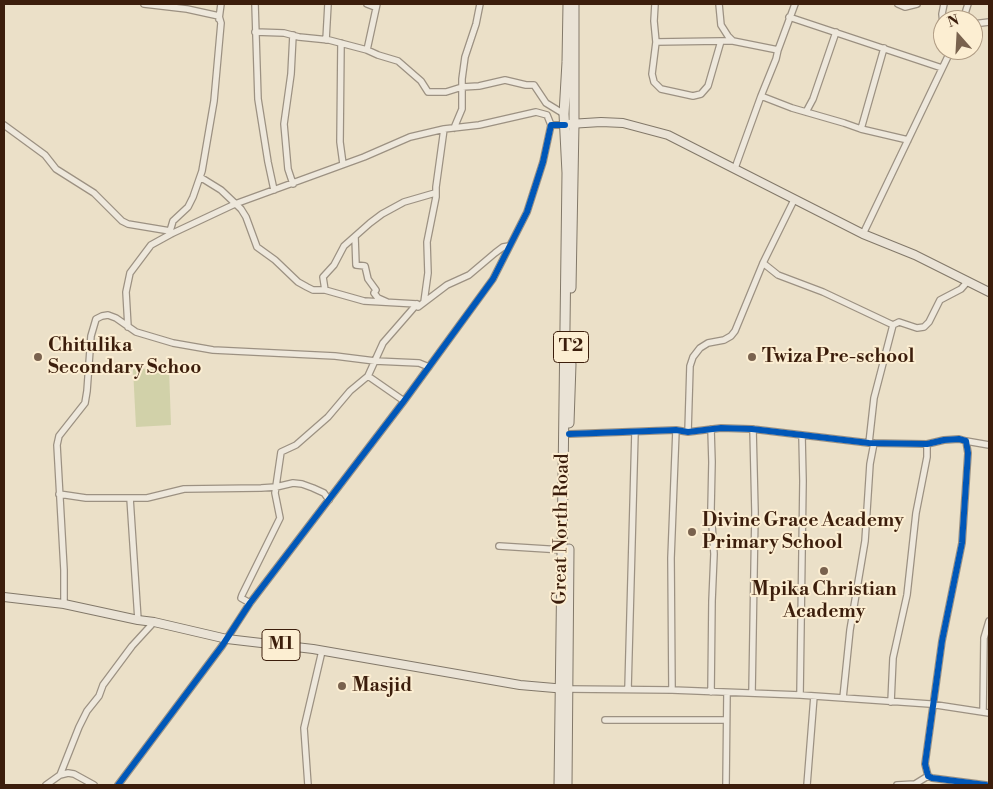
<!DOCTYPE html>
<html>
<head>
<meta charset="utf-8">
<style>
  body { margin:0 }
  #map { position:relative; width:993px; height:789px; overflow:hidden; background:#ebe0c8; font-family:"Libre Bodoni",serif }
  canvas { display:block }
  .frame { position:absolute; inset:0; border:5px solid #3c1e0c; pointer-events:none }
  .north { position:absolute; left:933px; top:10px; width:50px; height:50px; box-sizing:border-box; background:#fceed2; border:1px solid #af9b83; border-radius:50%; rotate:341deg; font-size:14px; font-weight:700; line-height:20px; text-align:center; color:#3c1e0c }
  .north::after { content:''; display:block; margin:auto; width:18px; height:22px; background:#79624e; clip-path:polygon(50% 0,100% 100%,50% 72%,0 100%) }
</style>
</head>
<body>
<div id="map">
<canvas width="993" height="789"></canvas>
<div class="frame"></div>
<div class="north">N</div>
</div>
<script>
const ctx = document.querySelector('canvas').getContext('2d');
ctx.lineJoin = 'round';
function paint(path, color) { ctx.fillStyle = color; ctx.fill(path, 'evenodd'); }
const shape = rows => new Path2D(rows.map(r => 'M' + r).join(''));
function trace(path, color, width, dash) { ctx.strokeStyle = color; ctx.lineWidth = width; ctx.lineCap = dash ? 'butt' : 'round'; ctx.setLineDash(dash || []); ctx.stroke(path); }
function label(font, color, halo, rows, align = 'center') {
  ctx.font = font + ' "Libre Bodoni",serif'; ctx.lineWidth = 4; ctx.setLineDash([]); ctx.textBaseline = 'middle'; ctx.strokeStyle = halo; ctx.fillStyle = color; for (const [text, x, y, turn = 0] of rows) {
    ctx.save(); ctx.translate(x, y); ctx.rotate((+turn || 0) * Math.PI / 180); ctx.textAlign = isNaN(turn) ? turn : align; if (halo) ctx.strokeText(text, 0, 0); ctx.fillText(text, 0, 0); ctx.restore();
  }
}
paint(shape([
  [169,368,171,425,136,427,133,369]
]), '#d1d1a9');
const minor = shape([
  [144,4,187,9,219,16,221,23,214,101,202,171,193,197,188,207,173,221,170,231],
  [255,4,258,99,268,162,274,190],
  [367,4,375,7],
  [655,4,654,21,656,42,652,74,654,82,661,89,693,96,701,94,708,86,721,41,733,41],
  [719,4,721,25,728,36,733,41,778,50],
  [898,4,905,7,917,4],
  [789,17,942,68],
  [219,19,221,4],
  [963,20,968,4],
  [943,24,942,14,944,4],
  [973,24,989,22],
  [255,32,284,33,299,37,329,40,367,50,378,55,398,61,421,81,428,92,446,92,462,87,479,86,505,80,526,85,534,85,546,103,564,114],
  [326,40,328,4],
  [656,42,721,41],
  [341,43,340,142,343,164],
  [367,50,377,4],
  [761,96,792,108,844,123,861,129,908,140],
  [806,112,813,99,836,32],
  [4,125,45,155,56,169,94,193,122,221,128,224,170,231,171,234],
  [454,128,462,109,462,79,465,57,476,24,480,4],
  [861,129,884,48],
  [735,168,761,96,776,59,778,50,795,4],
  [200,177,221,190,241,209,246,217,257,247,275,260,298,282,307,287,313,290,325,290,364,301,417,304],
  [293,184,288,169,284,124,291,74,293,35],
  [863,234,951,50],
  [355,237,356,265,365,266,368,279,376,290,374,293,378,298,387,302],
  [763,263,778,275,823,292,893,325],
  [325,290,323,277,334,265,344,246,370,223,382,214,404,202,435,193],
  [424,302,428,273,427,242,436,197,436,187,444,129],
  [128,327,126,292,130,273,151,245,171,234,235,204,364,157,410,137,444,129,479,125,536,112,547,115,551,125],
  [368,376,404,401],
  [711,429,712,462,711,509,714,554,712,601,711,692],
  [688,432,690,366,693,357,700,348,708,343,724,340,731,336,735,331,763,263,794,200],
  [569,434,676,430,688,432,721,428,752,429,869,443,927,444,944,440,959,439,966,441,968,453,962,543,942,641,925,764,928,776,932,778,986,785],
  [966,441,989,445],
  [869,443,874,398,893,325,899,322,917,328,924,327,929,322,940,300,961,289,968,281],
  [59,494,86,498,147,498,184,489,261,488,276,487,293,483,302,484,313,488,324,493,329,500],
  [130,498,138,620],
  [499,546,563,550],
  [250,603,241,598,242,595,280,518,275,493,281,452,296,445,328,417,350,391,368,376,383,343,417,304,418,307,447,285,469,275,495,253,503,247,509,246],
  [64,604,64,570,57,445,59,436,85,403,87,391,91,336,96,319,102,316,108,315,116,318,136,332,173,343,213,350,335,356,375,361,419,363,429,367],
  [568,689,672,690,800,695,930,704,989,713],
  [628,689,635,432],
  [672,690,671,558,676,430],
  [752,693,755,512,753,429],
  [800,695,803,481,802,436],
  [843,698,850,630,865,541,870,464,874,443],
  [891,702,893,658,907,595,916,513,927,457,927,444],
  [983,712,984,638,989,621],
  [605,720,726,720],
  [60,775,68,773,74,774,94,785],
  [46,785,60,775,79,727,87,711,99,696,103,685,132,646,154,622],
  [118,785,222,646,250,603,404,401,493,279,527,212,543,162,551,125,565,125],
  [308,785,304,728,322,651],
  [726,785,727,693],
  [807,785,814,696],
  [897,785,915,784,928,776]
]);
const major = shape([
  [569,124,601,122,623,123,668,135,863,234,915,255,989,292],
  [4,597,64,604,138,620,154,622,227,639,313,649,520,685,566,689]
]);
const highway = shape([
  [571,288,574,124,574,4],
  [569,423,571,364],
  [559,785,567,173,564,114,567,62,568,4],
  [567,785,569,549]
]);
trace(minor, '#9c9182', 8);
trace(major, '#827869', 10);
trace(highway, '#827869', 11);
trace(minor, '#eee8dc', 5.5);
trace(major, '#eae3d6', 8);
trace(highway, '#eae3d6', 9);
trace(shape([
  [569,434,676,430,688,432,721,428,752,429,869,443,927,444,944,440,959,439,966,441,968,453,962,543,942,641,925,764,928,776,932,778,986,785],
  [118,785,222,646,250,603,404,401,493,279,527,212,543,162,551,125,565,125]
]), '#0057b8', 6);
for (const [x, y, r, color] of [
  [38,357,5,"#79624e"],
  [752,357,5,"#79624e"],
  [692,532,5,"#79624e"],
  [824,571,5,"#79624e"],
  [342,686,5,"#79624e"]
]) { const dot = new Path2D(); dot.arc(x, y, r, 0, 2 * Math.PI); ctx.fillStyle = color; ctx.fill(dot); trace(dot, '#fceed2', 2); }
for (const [x, y, w] of [
  [571,347,35],
  [281,645,38]
]) { const box = new Path2D(); box.roundRect(x - w / 2, y - 15.5, w, 31, 4); ctx.fillStyle = '#fceed2'; ctx.fill(box); trace(box, '#3c1e0c', 1); }
label('bold 18px', '#3c1e0c', null, [
  ["T2",571,347],
  ["M1",281,645]
]);
label('bold 19px', '#3c1e0c', '#fceed2', [
  ["Chitulika",48,346],
  ["Secondary Schoo",48,368],
  ["Twiza Pre-school",762,357],
  ["Divine Grace Academy",702,521],
  ["Primary School",702,543],
  ["Mpika Christian",824,590,"center"],
  ["Academy",824,612,"center"],
  ["Masjid",352,686]
], 'left');
label('19px', '#3c1e0c', '#fceed2', [
  ["Great North Road",562,529,-89]
]);
</script>
</body>
</html>
